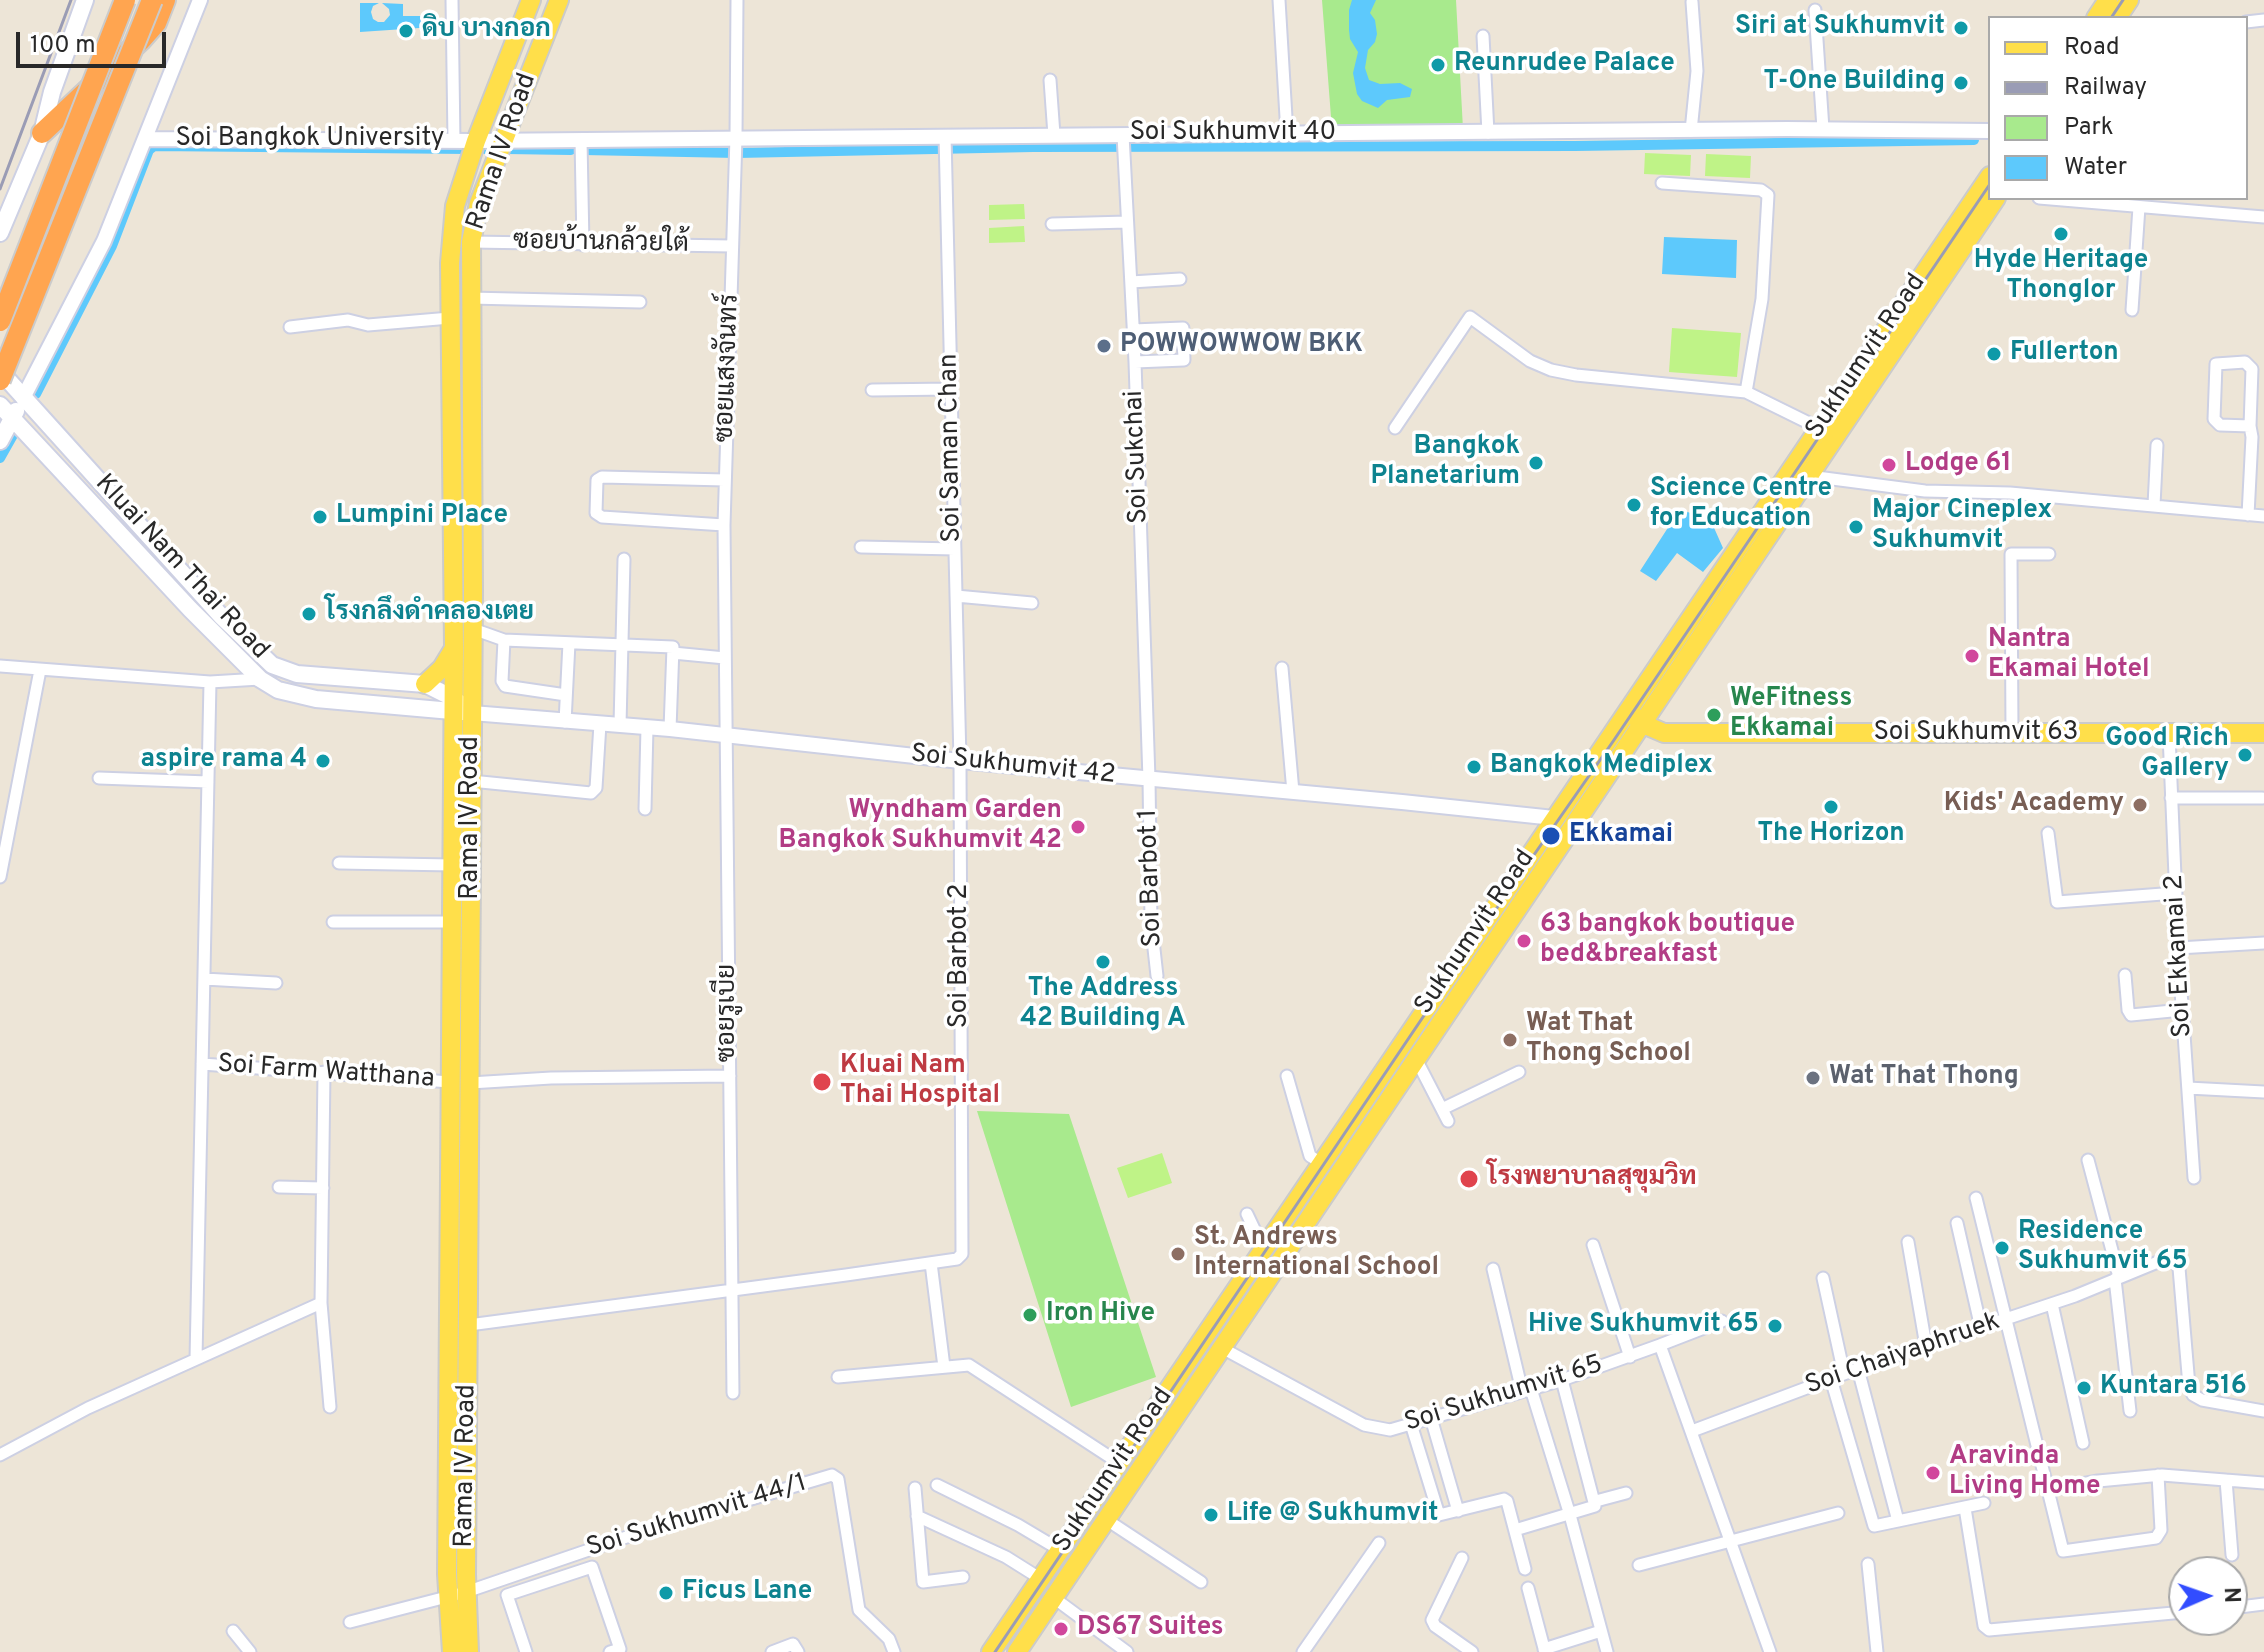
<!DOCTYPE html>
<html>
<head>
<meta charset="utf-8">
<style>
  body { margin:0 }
  #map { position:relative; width:2264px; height:1652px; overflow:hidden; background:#ede5d7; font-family:Overpass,sans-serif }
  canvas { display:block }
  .legend { position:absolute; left:1988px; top:16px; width:260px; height:184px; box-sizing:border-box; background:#fff; border:2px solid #a9a9a9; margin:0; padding:10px 14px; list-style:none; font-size:24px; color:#282828 }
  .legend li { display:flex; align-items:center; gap:16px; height:40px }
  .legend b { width:40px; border:2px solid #a9a9a9 }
  .north { position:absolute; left:2168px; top:1556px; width:80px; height:80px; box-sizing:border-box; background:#fff; border:2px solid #a9a9a9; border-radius:50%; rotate:88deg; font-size:22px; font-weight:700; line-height:32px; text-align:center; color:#282828 }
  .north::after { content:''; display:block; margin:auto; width:28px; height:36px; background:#324dff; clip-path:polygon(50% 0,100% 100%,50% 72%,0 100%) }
  .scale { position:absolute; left:16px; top:32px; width:150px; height:36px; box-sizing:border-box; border:4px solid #282828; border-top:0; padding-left:10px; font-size:24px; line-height:28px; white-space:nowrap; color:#282828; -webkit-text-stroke:6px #fff; paint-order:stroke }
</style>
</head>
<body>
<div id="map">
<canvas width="2264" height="1652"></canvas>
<ul class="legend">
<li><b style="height:10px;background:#ffdf4a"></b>Road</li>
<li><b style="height:10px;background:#9a9cb5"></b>Railway</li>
<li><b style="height:22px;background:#a8ea8d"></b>Park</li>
<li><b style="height:22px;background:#5dc9fc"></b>Water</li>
</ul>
<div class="north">N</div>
<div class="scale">100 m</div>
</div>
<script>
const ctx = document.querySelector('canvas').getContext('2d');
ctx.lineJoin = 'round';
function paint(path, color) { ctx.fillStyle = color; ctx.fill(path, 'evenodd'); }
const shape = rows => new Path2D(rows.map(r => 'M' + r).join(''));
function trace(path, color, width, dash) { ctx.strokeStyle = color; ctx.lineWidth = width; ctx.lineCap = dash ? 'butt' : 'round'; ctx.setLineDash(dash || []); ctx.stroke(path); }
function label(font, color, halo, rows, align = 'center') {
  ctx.font = font + ' Overpass,Sarabun,sans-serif'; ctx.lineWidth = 7; ctx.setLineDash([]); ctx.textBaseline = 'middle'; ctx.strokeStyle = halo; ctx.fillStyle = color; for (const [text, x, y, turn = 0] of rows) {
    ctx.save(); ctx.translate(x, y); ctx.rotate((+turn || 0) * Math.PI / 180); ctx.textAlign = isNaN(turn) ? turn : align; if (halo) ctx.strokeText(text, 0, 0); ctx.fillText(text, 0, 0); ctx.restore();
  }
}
paint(shape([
  [1322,0,1456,0,1463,129,1332,130],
  [977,1111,1069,1114,1156,1377,1071,1407]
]), '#a8ea8d');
paint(shape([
  [1645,153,1691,155,1690,176,1644,174],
  [1706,154,1751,156,1750,178,1705,176],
  [1024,204,1025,219,989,220,989,205],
  [1024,226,1025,242,989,243,989,228],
  [1672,328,1741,333,1737,377,1669,372],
  [1162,1153,1172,1183,1128,1198,1117,1168]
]), '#bff387');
paint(shape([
  [1352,0,1376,0,1370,13,1375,20,1377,34,1375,42,1368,50,1365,68,1369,80,1380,84,1400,83,1412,89,1410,97,1387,100,1378,108,1362,101,1357,94,1353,73,1358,52,1350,39,1349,30,1349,10],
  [360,3,379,3,373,6,371,12,373,19,378,22,384,22,390,15,389,9,382,3,403,4,403,16,434,16,434,27,360,32],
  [1664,237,1737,240,1736,278,1662,274],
  [1680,509,1711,521,1723,548,1703,572,1677,553,1656,581,1640,571]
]), '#5dc9fc');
trace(shape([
  [485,149,487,149],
  [507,149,571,150],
  [583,150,737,153,1033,147,1575,146,1974,140],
  [36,394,112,246,149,150,154,146,468,149],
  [0,458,13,435]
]), '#5dc9fc', 10);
const minor = shape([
  [452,0,454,141],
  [1279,0,1287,134],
  [1815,10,1823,129],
  [2246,22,2264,20],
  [1483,36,1488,133],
  [1050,80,1054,135],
  [1691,131,1697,71,1692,2],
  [1123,135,1135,362,1149,779,1151,922,1157,976],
  [581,140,583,245],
  [1662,183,1761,190,1768,195,1762,299,1746,392],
  [2039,198,2264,217],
  [1052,224,1127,222],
  [471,242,732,246],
  [1131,282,1180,279],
  [470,298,640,302],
  [2132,310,2139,207],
  [290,327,348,320,368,325,450,318],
  [1133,330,1183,328,1184,360,1135,362],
  [872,390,951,389],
  [1395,428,1470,317,1530,361,1551,370,1576,375,1746,392,1819,428],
  [1809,476,1925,491,2010,493,2264,516],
  [2154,505,2157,445],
  [2248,515,2252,437,2250,426,2220,425,2214,419,2216,364,2245,362,2252,369,2250,426],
  [724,525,602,517,596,513,597,480,602,477,725,480],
  [861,547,955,549],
  [956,596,1032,603],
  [473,629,504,640,673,647,670,729],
  [504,640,502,681,505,686,566,695],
  [673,653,725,658],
  [0,666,210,682,260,679],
  [1282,668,1293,792],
  [565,722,569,643],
  [620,725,624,559],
  [2012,734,2011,554,2049,554],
  [2169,734,2178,948,2194,1178],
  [99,778,208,782],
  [471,781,591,793,596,788,600,724],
  [2171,798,2262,798],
  [645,809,647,728],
  [2048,833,2057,902,2176,893],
  [339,863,452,865],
  [0,877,40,670],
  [333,922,451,922],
  [2178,948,2264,943],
  [2125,975,2128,1010,2131,1015,2182,1010],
  [204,979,276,983],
  [1416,1059,1448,1121],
  [202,1064,450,1082],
  [324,1072,321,1303,330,1407],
  [1287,1076,1310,1156,1321,1163],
  [470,1083,551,1078,730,1076],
  [2188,1088,2264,1092],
  [1442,1109,1519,1072],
  [2088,1160,2119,1277],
  [279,1187,323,1188],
  [1976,1198,2063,1551,2156,1538,2161,1530,2158,1475],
  [1247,1214,1256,1233],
  [1957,1223,1981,1328],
  [1908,1242,1926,1346],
  [1593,1245,1630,1357],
  [931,1263,944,1367],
  [1493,1269,1522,1391],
  [1823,1278,1844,1374],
  [2115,1279,2130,1411],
  [2052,1304,2083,1443],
  [469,1325,846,1275,957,1259,962,1254,960,761,945,136],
  [1660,1345,1722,1321],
  [1222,1348,1364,1425,1390,1430,1562,1380,1660,1345,1770,1652],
  [196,1359,210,682],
  [1858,1369,1898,1521],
  [838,1377,969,1365,1119,1463],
  [1831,1379,1874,1526,1984,1503],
  [1531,1389,1570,1515,1607,1652],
  [733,1393,724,525,736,137,737,0],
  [1431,1418,1458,1511],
  [1411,1424,1439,1515,1504,1499,1507,1501,1525,1569],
  [1692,1431,1873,1363,2075,1296,2165,1259,2173,1260,2179,1268,2189,1386,2193,1395,2202,1400,2264,1411],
  [0,1455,88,1408,321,1303],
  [2226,1480,2232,1555],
  [937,1485,1018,1525,1060,1550],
  [915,1488,923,1582,963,1577],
  [2048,1490,2098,1481,2162,1475,2264,1483],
  [1596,1501,1626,1493],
  [1965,1508,1984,1626,1989,1630,2184,1612],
  [917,1516,1006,1557,1041,1579],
  [1107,1520,1201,1582],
  [1515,1530,1595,1506,1562,1380],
  [1462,1558,1432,1620,1435,1626,1472,1652],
  [1868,1564,1877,1652],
  [1639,1565,1838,1513],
  [1528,1588,1545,1652],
  [1054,1598,1127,1652],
  [2232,1608,2264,1604],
  [350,1622,466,1592,650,1529,832,1475,838,1479,859,1610,889,1639,894,1652],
  [233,1631,250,1652],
  [1544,1649,1601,1631],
  [526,1652,507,1595,592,1567,620,1649,610,1652],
  [772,1652,793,1644,798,1652],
  [1303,1652,1379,1543]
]);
const tertiary = shape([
  [145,139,476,141,1787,129,1990,131],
  [23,398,104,241,200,0],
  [472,713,670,729,960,761,1402,802,1554,818]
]);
const secondary = shape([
  [0,233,42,133,52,92,85,0],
  [0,371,221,616,272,665,297,674,425,684,453,698,472,713],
  [0,405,190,609,260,679,278,690,316,699,463,712],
  [0,441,16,411]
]);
const primary = shape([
  [2096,18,2108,0],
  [2117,18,2129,0],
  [425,684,442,668,453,650],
  [1635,717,1643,724,1664,733,2264,733],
  [452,1652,447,1574,454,648,450,263,455,206,476,141,531,0],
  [469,1652,466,1574,473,591,471,242,479,203,559,0],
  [991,1652,1990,176],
  [1017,1652,1996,198]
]);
const motorway = shape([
  [42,133,141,40,156,23,165,0]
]);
trace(minor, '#cdd0e3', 15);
trace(tertiary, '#cdd0e3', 18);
trace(secondary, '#cdd0e3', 20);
trace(primary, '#cbcbcb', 22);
trace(motorway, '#cbcbcb', 24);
trace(minor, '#fff', 11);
trace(tertiary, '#fff', 14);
trace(secondary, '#fff', 16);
trace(primary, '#ffdf4a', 18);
trace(motorway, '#ffa550', 20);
trace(shape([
  [2111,18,2123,0],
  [0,189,71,0],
  [995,1652,1483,928,1614,740,1990,184]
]), '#9a9cb5', 3);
const motorwayBridge = shape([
  [0,321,125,0],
  [0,380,152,0]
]);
trace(motorwayBridge, '#cbcbcb', 24, []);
trace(motorwayBridge, '#ffa550', 20);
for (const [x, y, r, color] of [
  [1961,28,8,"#0f9aa8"],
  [406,31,8,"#0f9aa8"],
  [1438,65,8,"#0f9aa8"],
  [1961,83,8,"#0f9aa8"],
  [2061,234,8,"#0f9aa8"],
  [1104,346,8,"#5c6f8a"],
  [1994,354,8,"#0f9aa8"],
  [1536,463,8,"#0f9aa8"],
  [1889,465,8,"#d1479c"],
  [1634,505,8,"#0f9aa8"],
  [320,517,8,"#0f9aa8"],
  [1856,527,8,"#0f9aa8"],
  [309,614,8,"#0f9aa8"],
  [1972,656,8,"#d1479c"],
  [1714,715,8,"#2e9e5b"],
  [2245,755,8,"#0f9aa8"],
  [323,761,8,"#0f9aa8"],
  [1474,767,8,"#0f9aa8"],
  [2140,805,8,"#8d6e63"],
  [1831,807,8,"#0f9aa8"],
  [1078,827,8,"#d1479c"],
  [1551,836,10,"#1a4fb4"],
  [1524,941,8,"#d1479c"],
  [1103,962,8,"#0f9aa8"],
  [1510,1040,8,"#8d6e63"],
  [1813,1078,8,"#6b7280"],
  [822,1082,10,"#e0444e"],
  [1469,1179,10,"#e0444e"],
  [2002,1248,8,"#0f9aa8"],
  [1178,1254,8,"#8d6e63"],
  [1030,1315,8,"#2e9e5b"],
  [1775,1326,8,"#0f9aa8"],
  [2084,1388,8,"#0f9aa8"],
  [1933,1473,8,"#d1479c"],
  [1211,1515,8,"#0f9aa8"],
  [666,1593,8,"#0f9aa8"],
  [1061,1629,8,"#d1479c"]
]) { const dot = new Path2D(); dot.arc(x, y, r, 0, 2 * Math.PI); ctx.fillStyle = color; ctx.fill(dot); trace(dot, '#fff', 3); }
label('bold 26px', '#0d838f', '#fff', [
  ["Siri at Sukhumvit",1945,28,"right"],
  ["ดิบ บางกอก",422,31],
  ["Reunrudee Palace",1454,65],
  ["T-One Building",1945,83,"right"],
  ["Hyde Heritage",2061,262,"center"],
  ["Thonglor",2061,292,"center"],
  ["Fullerton",2010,354],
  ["Bangkok",1520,448,"right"],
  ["Planetarium",1520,478,"right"],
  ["Science Centre",1650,490],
  ["for Education",1650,520],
  ["Major Cineplex",1872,512],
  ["Sukhumvit",1872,542],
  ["Lumpini Place",336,517],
  ["โรงกลึงดำคลองเตย",325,614],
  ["Good Rich",2229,740,"right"],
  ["Gallery",2229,770,"right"],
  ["aspire rama 4",307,761,"right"],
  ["Bangkok Mediplex",1490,767],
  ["The Horizon",1831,835,"center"],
  ["The Address",1103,990,"center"],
  ["42 Building A",1103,1020,"center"],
  ["Residence",2018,1233],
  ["Sukhumvit 65",2018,1263],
  ["Hive Sukhumvit 65",1759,1326,"right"],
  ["Kuntara 516",2100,1388],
  ["Life @ Sukhumvit",1227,1515],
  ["Ficus Lane",682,1593]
], 'left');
label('26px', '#282828', '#fff', [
  ["Soi Sukhumvit 40",1233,134],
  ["Soi Bangkok University",310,140],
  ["Rama IV Road",503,152,-71],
  ["ซอยบ้านกล้วยใต้",601,244,1],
  ["Sukhumvit Road",1867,357,-56],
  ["ซอยแสงจันทร์",729,368,-88],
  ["Soi Saman Chan",952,448,-91],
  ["Soi Sukchai",1138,457,-92],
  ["Kluai Nam Thai Road",181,568,47],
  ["Soi Sukhumvit 63",1976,734],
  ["Soi Sukhumvit 42",1013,766,6],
  ["Rama IV Road",472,818,-90],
  ["Soi Barbot 1",1152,878,-92],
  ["Sukhumvit Road",1476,933,-56],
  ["Soi Barbot 2",961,956,-90],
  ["Soi Ekkamai 2",2180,956,-93],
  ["ซอยรูเบีย",729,1013,-90],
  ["Soi Farm Watthana",326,1073,4],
  ["Soi Chaiyaphruek",1903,1355,-19],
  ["Soi Sukhumvit 65",1504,1395,-17],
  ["Rama IV Road",467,1466,-89],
  ["Sukhumvit Road",1114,1471,-56],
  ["Soi Sukhumvit 44/1",697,1517,-17]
]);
label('bold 26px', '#4e5e75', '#fff', [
  ["POWWOWWOW BKK",1120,346]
], 'left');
label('bold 26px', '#b23c85', '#fff', [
  ["Lodge 61",1905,465],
  ["Nantra",1988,641],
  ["Ekamai Hotel",1988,671],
  ["Wyndham Garden",1062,812,"right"],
  ["Bangkok Sukhumvit 42",1062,842,"right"],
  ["63 bangkok boutique",1540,926],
  ["bed&breakfast",1540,956],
  ["Aravinda",1949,1458],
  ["Living Home",1949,1488],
  ["DS67 Suites",1077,1629]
], 'left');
label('bold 26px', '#27864d', '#fff', [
  ["WeFitness",1730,700],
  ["Ekkamai",1730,730],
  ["Iron Hive",1046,1315]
], 'left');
label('bold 26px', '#785e54', '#fff', [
  ["Kids' Academy",2124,805,"right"],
  ["Wat That",1526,1025],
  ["Thong School",1526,1055],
  ["St. Andrews",1194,1239],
  ["International School",1194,1269]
], 'left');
label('bold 26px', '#164399', '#fff', [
  ["Ekkamai",1569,836]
], 'left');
label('bold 26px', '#be3a42', '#fff', [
  ["Kluai Nam",840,1067],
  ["Thai Hospital",840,1097],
  ["โรงพยาบาลสุขุมวิท",1487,1179]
], 'left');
label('bold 26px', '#5b616d', '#fff', [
  ["Wat That Thong",1829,1078]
], 'left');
</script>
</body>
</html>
